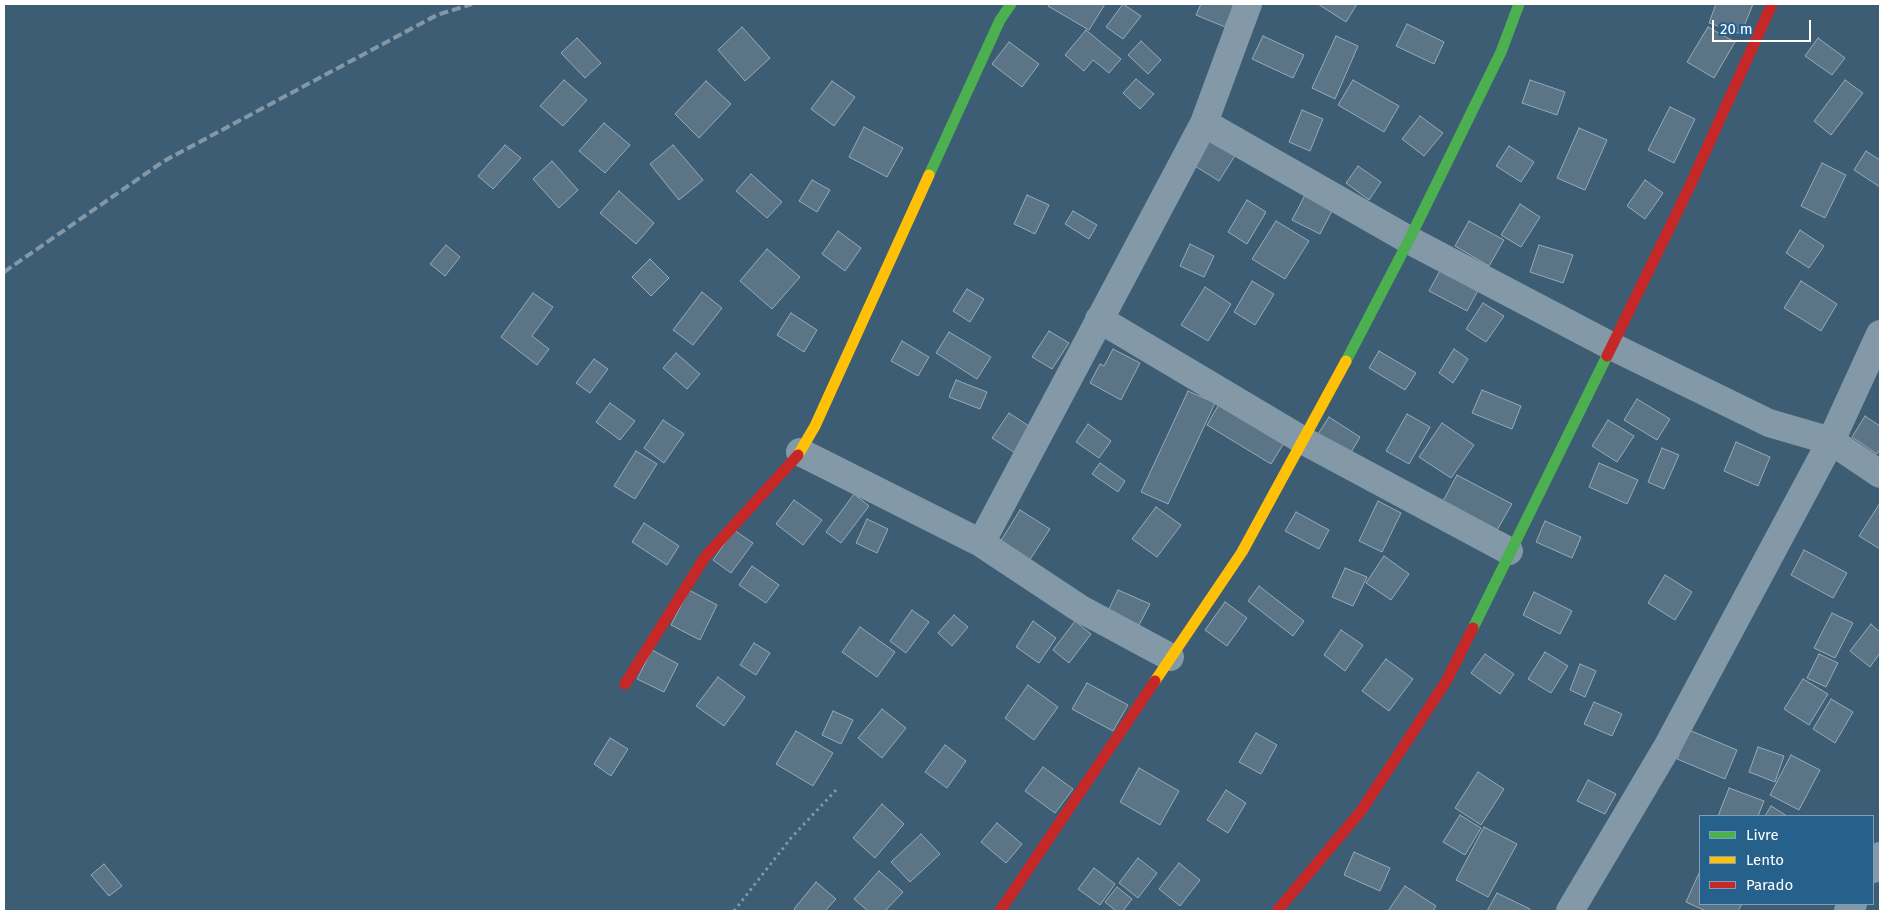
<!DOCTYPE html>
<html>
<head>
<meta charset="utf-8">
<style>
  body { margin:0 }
  #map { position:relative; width:1884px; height:915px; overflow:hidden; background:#3c5d74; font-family:"Fira Sans",sans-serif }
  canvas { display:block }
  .frame { position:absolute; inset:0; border:5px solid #fff; pointer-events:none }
  .legend { position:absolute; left:1699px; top:815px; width:175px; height:90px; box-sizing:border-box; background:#25618b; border:1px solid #7ca0b9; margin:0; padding:6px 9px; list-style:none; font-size:15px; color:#fff }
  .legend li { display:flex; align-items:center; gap:10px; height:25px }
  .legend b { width:25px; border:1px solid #7ca0b9 }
  .scale { position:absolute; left:1712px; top:20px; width:99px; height:22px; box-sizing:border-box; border:2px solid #fff; border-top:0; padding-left:6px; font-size:15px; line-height:18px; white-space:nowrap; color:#fff; -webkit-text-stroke:4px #25618b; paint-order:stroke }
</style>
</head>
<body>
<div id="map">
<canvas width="1884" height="915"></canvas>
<div class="frame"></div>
<ul class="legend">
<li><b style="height:6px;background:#4caf50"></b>Livre</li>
<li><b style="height:6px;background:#ffc107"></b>Lento</li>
<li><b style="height:6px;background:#c62828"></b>Parado</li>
</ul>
<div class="scale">20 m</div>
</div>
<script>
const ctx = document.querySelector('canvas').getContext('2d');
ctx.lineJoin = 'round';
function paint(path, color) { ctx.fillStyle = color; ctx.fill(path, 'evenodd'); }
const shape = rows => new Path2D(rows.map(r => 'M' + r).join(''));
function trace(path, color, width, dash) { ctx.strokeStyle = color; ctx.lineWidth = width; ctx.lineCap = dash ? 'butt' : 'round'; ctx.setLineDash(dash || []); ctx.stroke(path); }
const building = shape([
  [1049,4,1105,4,1089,30,1048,6,1049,4],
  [1123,4,1141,16,1123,39,1106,27,1123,4],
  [1201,4,1235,4,1225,27,1196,15,1201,4],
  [1318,4,1357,4,1346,22,1318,4],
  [1716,4,1753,4,1741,34,1709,23,1716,4],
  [1407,24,1444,42,1434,64,1396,46,1407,24],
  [742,27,770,58,745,81,718,50,742,27],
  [1708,27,1735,42,1714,78,1687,62,1708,27],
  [1086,30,1121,59,1109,73,1093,60,1084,71,1065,55,1086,30],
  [1263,36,1304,55,1293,78,1252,59,1263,36],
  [1336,36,1358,46,1335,99,1312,88,1336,36],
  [577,38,601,63,585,78,561,53,577,38],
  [1818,38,1845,58,1832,75,1805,56,1818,38],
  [1141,41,1161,60,1148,74,1128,55,1141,41],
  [1009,42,1039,64,1022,87,992,64,1009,42],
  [1136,79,1154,94,1140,109,1123,93,1136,79],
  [564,80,587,100,563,126,540,106,564,80],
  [1353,80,1399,106,1384,132,1338,105,1353,80],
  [1530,80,1565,92,1557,115,1522,103,1530,80],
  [1845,80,1863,93,1831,135,1814,121,1845,80],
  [706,81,731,104,699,138,675,114,706,81],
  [832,81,855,97,834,126,811,109,832,81],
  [1670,107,1695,119,1674,163,1648,150,1670,107],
  [1302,110,1323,119,1310,151,1289,142,1302,110],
  [1420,116,1443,133,1424,156,1402,139,1420,116],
  [604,123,630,145,605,173,579,151,604,123],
  [864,127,903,148,887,177,849,157,864,127],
  [1579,128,1607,140,1585,190,1557,178,1579,128],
  [1208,136,1236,154,1219,181,1190,163,1208,136],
  [505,145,521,158,493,189,478,176,505,145],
  [673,145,703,180,679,200,650,164,673,145],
  [1509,146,1534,162,1521,182,1496,166,1509,146],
  [1866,151,1880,160,1880,187,1854,170,1866,151],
  [552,161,578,190,559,208,533,179,552,161],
  [1822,163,1846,175,1825,218,1801,206,1822,163],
  [1358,166,1381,182,1369,200,1346,183,1358,166],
  [751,174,782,202,767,218,736,191,751,174],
  [812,180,830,190,817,212,799,201,812,180],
  [1645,180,1663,193,1645,219,1627,206,1645,180],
  [619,191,654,223,636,244,600,213,619,191],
  [1027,195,1049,205,1035,234,1014,224,1027,195],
  [1305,195,1333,209,1320,234,1292,220,1305,195],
  [1247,200,1266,212,1247,244,1228,232,1247,200],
  [1520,204,1540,217,1521,247,1501,235,1520,204],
  [1073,211,1097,225,1089,239,1065,224,1073,211],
  [1276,221,1309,241,1285,279,1252,259,1276,221],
  [1469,221,1504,240,1489,266,1455,246,1469,221],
  [1800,230,1824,246,1809,268,1786,253,1800,230],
  [838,231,861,248,845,271,822,254,838,231],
  [1190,244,1214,256,1204,277,1180,266,1190,244],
  [446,245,460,257,445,276,430,264,446,245],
  [1539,245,1573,255,1563,283,1530,272,1539,245],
  [767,249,800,277,772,309,740,281,767,249],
  [650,259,669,278,651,296,632,277,650,259],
  [1443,265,1481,285,1467,311,1429,291,1443,265],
  [1252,281,1274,294,1255,325,1234,312,1252,281],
  [1801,281,1837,304,1821,331,1784,308,1801,281],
  [1205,287,1231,304,1208,341,1181,325,1205,287],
  [967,289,984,299,970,322,953,311,967,289],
  [702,292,722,308,693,345,673,330,702,292],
  [533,293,553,307,532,336,549,349,537,365,501,337,533,293],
  [1483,303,1504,316,1486,342,1466,329,1483,303],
  [791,313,817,330,804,352,777,335,791,313],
  [1049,331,1069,343,1052,369,1032,357,1049,331],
  [949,332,991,357,977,379,936,353,949,332],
  [902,341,929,357,918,376,891,361,902,341],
  [1113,349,1140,363,1121,400,1090,383,1100,364,1104,366,1113,349],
  [1454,349,1468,359,1453,383,1439,373,1454,349],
  [1379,351,1416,373,1405,390,1369,368,1379,351],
  [676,353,700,374,687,389,663,368,676,353],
  [594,359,608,369,590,393,576,383,594,359],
  [956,380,987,392,980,409,949,397,956,380],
  [1482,390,1521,406,1512,429,1472,413,1482,390],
  [1188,391,1215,403,1168,504,1141,492,1188,391],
  [1637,399,1670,419,1657,440,1624,420,1637,399],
  [610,403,635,421,620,440,596,422,610,403],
  [1219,404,1284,443,1271,464,1207,425,1219,404],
  [1009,413,1032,428,1015,453,992,438,1009,413],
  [1407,414,1430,427,1409,464,1386,451,1407,414],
  [1865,416,1880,426,1880,449,1877,454,1852,437,1865,416],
  [1329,417,1360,437,1350,454,1318,434,1329,417],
  [663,420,684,434,664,463,644,448,663,420],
  [1608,420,1634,436,1617,462,1592,446,1608,420],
  [1442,423,1474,445,1451,478,1419,457,1442,423],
  [1088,424,1111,441,1099,458,1076,442,1088,424],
  [1736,442,1770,457,1758,486,1724,471,1736,442],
  [1662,448,1679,455,1664,489,1648,482,1662,448],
  [636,451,657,464,635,499,614,486,636,451],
  [1100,463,1125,481,1118,492,1092,474,1100,463],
  [1599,463,1638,480,1627,504,1589,487,1599,463],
  [1457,475,1512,504,1497,530,1443,501,1457,475],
  [854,494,869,506,841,543,826,532,854,494],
  [794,500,822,520,803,545,776,524,794,500],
  [1378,501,1401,513,1382,552,1359,541,1378,501],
  [1880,503,1880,549,1859,536,1880,503],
  [1156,507,1181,525,1157,557,1132,539,1156,507],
  [1020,510,1050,529,1029,561,1000,542,1020,510],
  [1296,512,1329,530,1319,549,1285,531,1296,512],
  [867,519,888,529,877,553,856,543,867,519],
  [1545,521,1581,537,1572,558,1536,542,1545,521],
  [644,523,679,546,667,565,632,542,644,523],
  [734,530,753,543,731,573,713,560,734,530],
  [1804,550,1847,573,1833,598,1791,575,1804,550],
  [1384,556,1409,574,1391,600,1366,583,1384,556],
  [752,566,779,585,766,603,739,585,752,566],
  [1345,568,1367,577,1353,606,1332,597,1345,568],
  [1665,575,1692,592,1675,620,1648,603,1665,575],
  [1259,586,1304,621,1293,636,1248,601,1259,586],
  [689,590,717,605,700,640,671,625,689,590],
  [1118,590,1150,604,1139,625,1108,611,1118,590],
  [1534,592,1572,611,1560,634,1523,615,1534,592],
  [1225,602,1247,618,1227,646,1205,630,1225,602],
  [912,610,929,622,906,653,890,641,912,610],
  [1832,613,1853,623,1835,658,1814,648,1832,613],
  [954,615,968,627,952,646,938,633,954,615],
  [1033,621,1056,638,1039,663,1016,647,1033,621],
  [1075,621,1091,634,1069,663,1053,650,1075,621],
  [1871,624,1880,632,1880,653,1870,667,1850,651,1871,624],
  [860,627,895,652,877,677,842,652,860,627],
  [1341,630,1363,645,1345,671,1324,655,1341,630],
  [754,643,770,653,756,675,740,665,754,643],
  [652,650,678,664,664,692,637,679,652,650],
  [1545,652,1568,666,1551,693,1528,679,1545,652],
  [1485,654,1514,674,1500,694,1471,673,1485,654],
  [1819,654,1838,663,1826,687,1807,678,1819,654],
  [1386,659,1413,679,1389,711,1362,691,1386,659],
  [1580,664,1596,671,1585,697,1570,690,1580,664],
  [718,677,745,697,724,726,696,706,718,677],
  [1803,679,1828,694,1809,725,1784,709,1803,679],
  [1087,683,1128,705,1113,731,1072,709,1087,683],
  [1028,685,1058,707,1034,740,1005,718,1028,685],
  [1831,699,1853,712,1835,743,1813,729,1831,699],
  [1594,702,1622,714,1612,736,1584,724,1594,702],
  [882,709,906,728,882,758,858,738,882,709],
  [833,711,853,720,841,744,822,735,833,711],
  [1689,730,1737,750,1725,779,1677,759,1689,730],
  [796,731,833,753,813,786,776,764,796,731],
  [1256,733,1277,745,1261,774,1239,762,1256,733],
  [610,738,628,749,611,776,594,764,610,738],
  [945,745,966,761,947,788,925,772,945,745],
  [1758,747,1784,756,1775,782,1749,772,1758,747],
  [1791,755,1820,770,1799,810,1770,795,1791,755],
  [1043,767,1073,789,1055,813,1025,791,1043,767],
  [1139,768,1179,791,1160,825,1120,802,1139,768],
  [1478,772,1504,789,1481,825,1455,808,1478,772],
  [1588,780,1616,794,1605,814,1577,801,1588,780],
  [1729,788,1764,801,1758,816,1718,816,1729,788],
  [1226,790,1246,803,1228,833,1207,820,1226,790],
  [882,804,904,824,875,858,853,838,882,804],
  [1771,806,1787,816,1765,816,1771,806],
  [1460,815,1481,828,1465,855,1443,842,1460,815],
  [997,823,1022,844,1006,863,981,842,997,823],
  [1484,827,1517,844,1488,897,1456,880,1484,827],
  [921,834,940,854,910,882,891,862,921,834],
  [1354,852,1390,868,1380,891,1344,875,1354,852],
  [1138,858,1157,873,1138,898,1119,883,1138,858],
  [1179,863,1200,880,1180,906,1159,889,1179,863],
  [104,864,122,886,109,896,91,875,104,864],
  [1094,868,1115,884,1100,905,1078,889,1094,868],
  [879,871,903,892,885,911,868,911,854,899,879,871],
  [1700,871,1700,904,1742,904,1738,911,1706,911,1686,902,1700,871],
  [816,882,836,899,825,911,796,911,794,909,816,882],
  [1405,886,1436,906,1433,911,1388,911,1405,886],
  [1117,887,1132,899,1123,911,1116,911,1105,902,1117,887],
  [1497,893,1530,909,1529,911,1487,911,1497,893]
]);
paint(building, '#5b7587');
trace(building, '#97aab7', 1);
trace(shape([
  [734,911,791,838,836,790]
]), '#8399a8', 3, [2.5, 4]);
trace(shape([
  [1204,123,1409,240,1611,346,1769,423,1831,441,1880,474],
  [1099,319,1304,441,1509,551],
  [800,452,981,543,1079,608,1170,657],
  [981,543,1204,123,1248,4],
  [1873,869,1880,856],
  [1570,911,1666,749,1831,441,1880,334],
  [1848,911,1853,904]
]), '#8399a8', 28);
trace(shape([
  [929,175,1000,20,1011,4],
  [1346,361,1409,240,1501,52,1519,4],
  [1473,628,1607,356]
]), '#4caf50', 11);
trace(shape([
  [798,455,815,426,929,175],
  [1155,681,1242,552,1346,361]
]), '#ffc107', 11);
trace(shape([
  [1607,356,1687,192,1772,4],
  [625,684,705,557,798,455],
  [1000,911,1155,681],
  [1277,911,1361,811,1447,680,1473,628]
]), '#c62828', 11);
trace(shape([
  [4,272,164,161,437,15,472,4]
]), '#8398a7', 4, [9, 4]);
</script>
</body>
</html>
